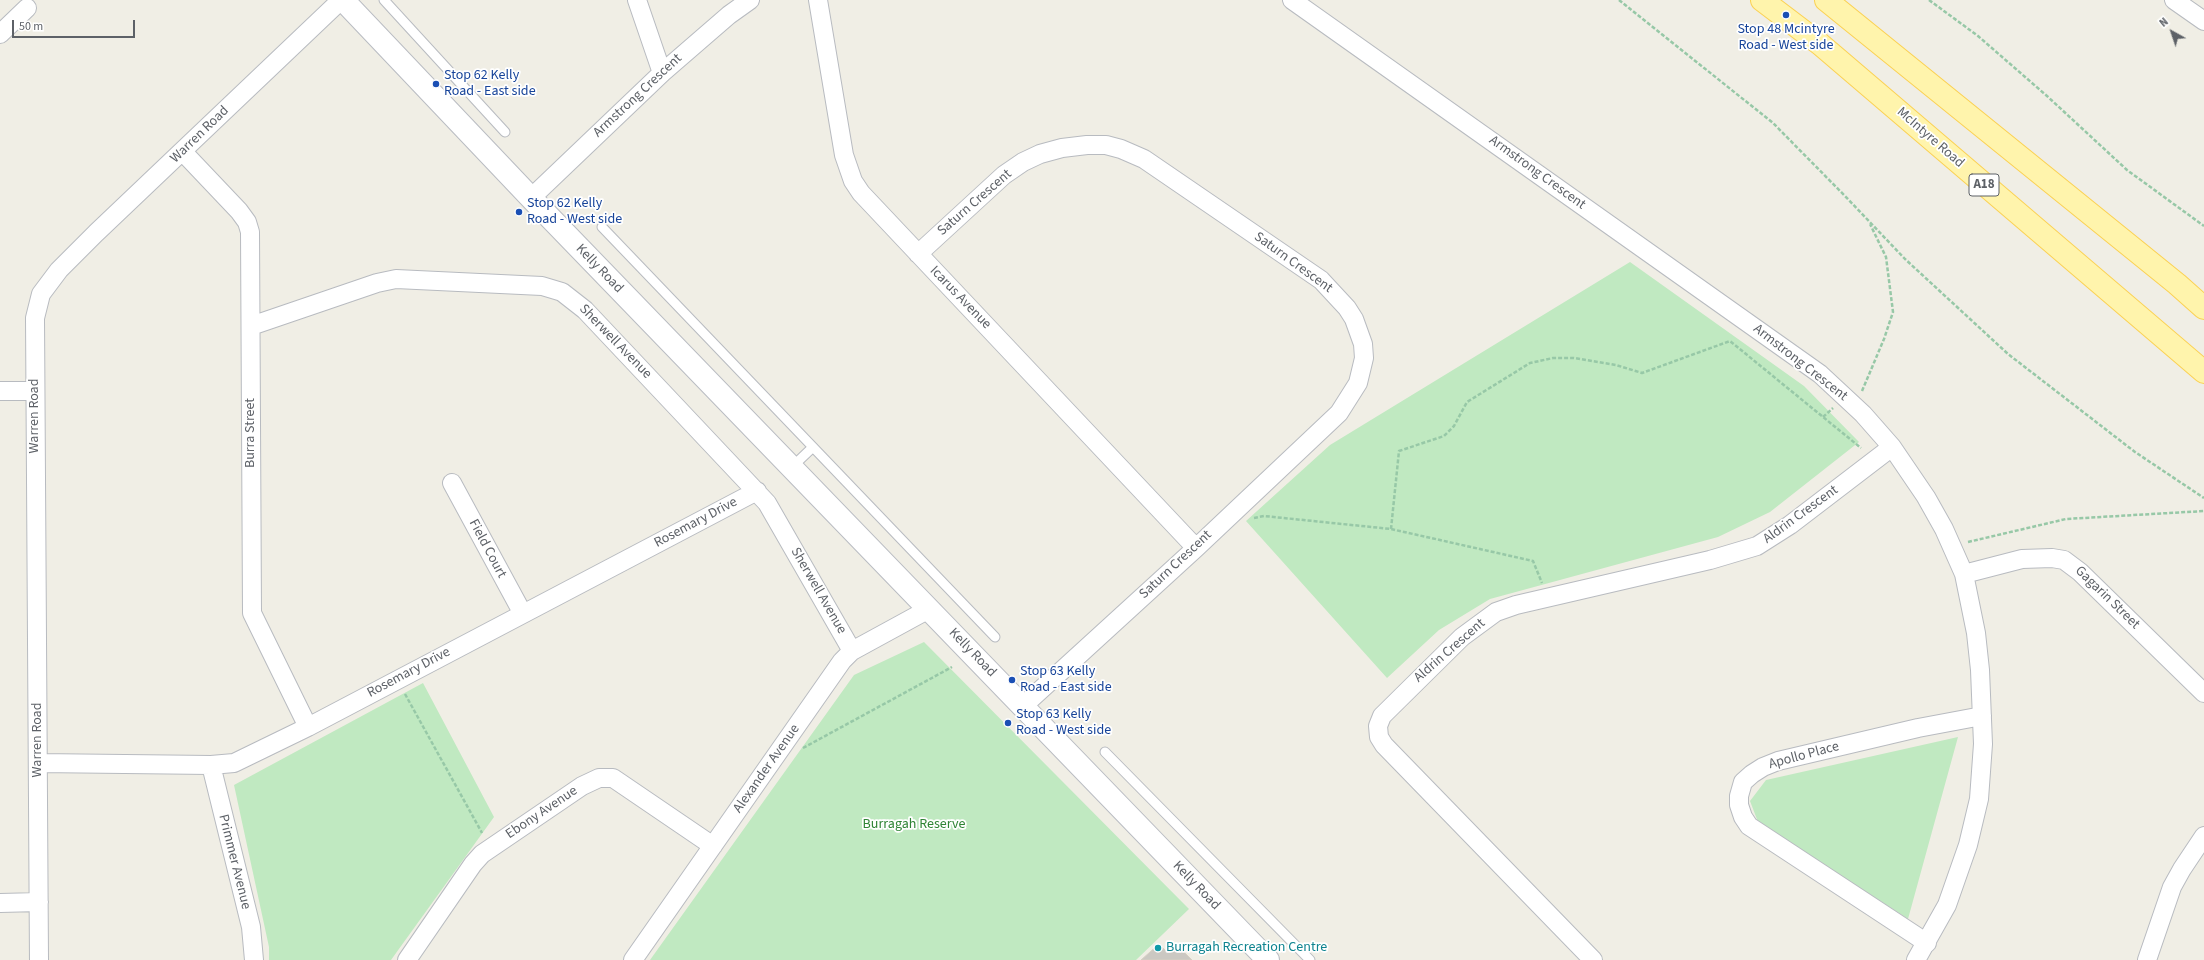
<!DOCTYPE html>
<html>
<head>
<meta charset="utf-8">
<style>
  body { margin:0 }
  #map { position:relative; width:2204px; height:960px; overflow:hidden; background:#f0eee5; font-family:"Source Sans 3",sans-serif }
  canvas { display:block }
  .north { position:absolute; left:2152px; top:12px; width:40px; height:40px; -webkit-text-stroke:3px #fff; paint-order:stroke; rotate:320deg; font-size:11px; font-weight:700; line-height:16px; text-align:center; color:#5d6167 }
  .north::after { content:''; display:block; margin:auto; width:14px; height:18px; background:#5d6167; clip-path:polygon(50% 0,100% 100%,50% 72%,0 100%) }
  .scale { position:absolute; left:12px; top:20px; width:123px; height:18px; box-sizing:border-box; border:2px solid #5d6167; border-top:0; padding-left:5px; font-size:12px; line-height:14px; white-space:nowrap; color:#5d6167; -webkit-text-stroke:3px #fff; paint-order:stroke }
</style>
</head>
<body>
<div id="map">
<canvas width="2204" height="960"></canvas>
<div class="north">N</div>
<div class="scale">50 m</div>
</div>
<script>
const ctx = document.querySelector('canvas').getContext('2d');
ctx.lineJoin = 'round';
function paint(path, color) { ctx.fillStyle = color; ctx.fill(path, 'evenodd'); }
const shape = rows => new Path2D(rows.map(r => 'M' + r).join(''));
function trace(path, color, width, dash) { ctx.strokeStyle = color; ctx.lineWidth = width; ctx.lineCap = dash ? 'butt' : 'round'; ctx.setLineDash(dash || []); ctx.stroke(path); }
function label(font, color, halo, rows, align = 'center') {
  ctx.font = font + ' "Source Sans 3",sans-serif'; ctx.lineWidth = 3.5; ctx.setLineDash([]); ctx.textBaseline = 'middle'; ctx.strokeStyle = halo; ctx.fillStyle = color; for (const [text, x, y, turn = 0] of rows) {
    ctx.save(); ctx.translate(x, y); ctx.rotate((+turn || 0) * Math.PI / 180); ctx.textAlign = isNaN(turn) ? turn : align; if (halo) ctx.strokeText(text, 0, 0); ctx.fillText(text, 0, 0); ctx.restore();
  }
}
paint(shape([
  [1630,262,1804,386,1859,442,1770,512,1718,537,1490,599,1439,630,1387,678,1246,521,1330,445],
  [924,642,1189,909,1136,960,650,960,854,675],
  [423,683,494,817,391,960,269,960,269,947,234,785],
  [1958,737,1908,919,1758,822,1750,801,1766,780]
]), '#c0e9c1');
const building = shape([
  [1159,944,1167,952,1176,944,1192,960,1141,960,1159,944]
]);
paint(building, '#cbc8c2');
trace(building, '#d6d0c3', 1);
const lane = shape([
  [384,0,505,132],
  [602,227,995,637],
  [791,468,813,447],
  [1105,752,1310,960]
]);
const street = shape([
  [637,0,662,73],
  [818,0,844,155,853,181,861,193,1196,548],
  [1292,0,1820,374,1863,414,1892,447,1926,497,1944,529,1964,574,1976,633,1980,670,1983,744,1979,799,1968,845,1947,905,1916,960],
  [2174,0,2204,21],
  [0,34,27,8],
  [183,152,239,211,247,222,250,232,252,613,308,727],
  [531,198,662,73,729,15,750,0],
  [918,254,1004,175,1023,162,1040,154,1062,148,1087,145,1106,145,1121,149,1144,159,1321,280,1347,308,1354,319,1363,344,1364,358,1358,383,1339,413,1196,548,1023,706],
  [251,326,377,283,396,279,542,286,562,292,585,310,767,503,852,651],
  [0,391,35,391],
  [452,483,523,614],
  [1964,574,2022,559,2052,558,2064,560,2080,572,2204,693],
  [38,763,211,765,234,763,308,727,757,491],
  [211,765,251,927,254,960],
  [0,903,39,902],
  [1927,943,1749,826,1743,817,1739,805,1739,796,1743,782,1752,774,1763,767,1778,761,1918,728,1982,716],
  [39,960,35,318,41,294,59,270,96,233,341,0],
  [407,960,473,864,482,854,582,786,599,778,613,778,713,846],
  [633,960,842,661,852,651,929,609],
  [1593,960,1384,745,1379,737,1378,726,1382,716,1462,637,1496,612,1516,605,1710,560,1757,546,1790,525,1892,447],
  [2147,960,2172,887,2182,869,2204,836]
]);
const secondary = shape([
  [343,0,531,198,1268,960]
]);
const primary = shape([
  [1762,0,1820,44,2204,372],
  [1826,0,2177,284,2204,308]
]);
trace(lane, '#b8bbc0', 11);
trace(street, '#b8bbc0', 20);
trace(secondary, '#b9bcc2', 24);
trace(primary, '#fbd153', 24);
trace(shape([
  [1619,0,1773,123,1845,196,1905,259,2008,354,2135,452,2204,498],
  [1929,0,1978,36,2047,96,2127,170,2204,226],
  [1862,391,1884,339,1893,312,1886,257,1870,224],
  [1823,417,1833,408],
  [1254,518,1264,516,1391,529,1533,561,1542,583],
  [1391,529,1399,451,1444,436,1454,426,1467,402,1530,363,1553,358,1574,358,1616,365,1642,373,1730,341,1861,448],
  [1968,542,2066,519,2204,511],
  [405,694,482,833],
  [803,748,952,667]
]), '#97c8a7', 2.5, [4, 2]);
trace(lane, '#fff', 9);
trace(street, '#fff', 18);
trace(secondary, '#fff', 22);
trace(primary, '#fff4ac', 22);
for (const [x, y, r, color] of [
  [1786,15,4,"#1a4fb4"],
  [436,84,4,"#1a4fb4"],
  [519,212,4,"#1a4fb4"],
  [1012,680,4,"#1a4fb4"],
  [1008,723,4,"#1a4fb4"],
  [1158,948,4,"#0f9aa8"]
]) { const dot = new Path2D(); dot.arc(x, y, r, 0, 2 * Math.PI); ctx.fillStyle = color; ctx.fill(dot); trace(dot, '#fff', 1.5); }
for (const [x, y, w] of [
  [1984,185,30]
]) { const box = new Path2D(); box.roundRect(x - w / 2, y - 11, w, 22, 3); ctx.fillStyle = '#fff'; ctx.fill(box); trace(box, '#5d6167', 1); }
label('bold 13px', '#5d6167', null, [
  ["A18",1984,185]
]);
label('14px', '#164399', '#fff', [
  ["Stop 48 Mcintyre",1786,30,"center"],
  ["Road - West side",1786,46,"center"],
  ["Stop 62 Kelly",444,76],
  ["Road - East side",444,92],
  ["Stop 62 Kelly",527,204],
  ["Road - West side",527,220],
  ["Stop 63 Kelly",1020,672],
  ["Road - East side",1020,688],
  ["Stop 63 Kelly",1016,715],
  ["Road - West side",1016,731]
], 'left');
label('14px', '#5d6167', '#fff', [
  ["Armstrong Crescent",638,96,-43],
  ["Warren Road",200,135,-44],
  ["McIntyre Road",1930,138,41],
  ["Armstrong Crescent",1537,173,36],
  ["Saturn Crescent",975,203,-41],
  ["Saturn Crescent",1293,263,36],
  ["Kelly Road",599,269,46],
  ["Icarus Avenue",960,298,46],
  ["Sherwell Avenue",615,342,46],
  ["Armstrong Crescent",1800,363,38],
  ["Warren Road",35,416,-90],
  ["Burra Street",251,433,-90],
  ["Aldrin Crescent",1801,515,-36],
  ["Rosemary Drive",696,523,-28],
  ["Field Court",487,549,62],
  ["Saturn Crescent",1176,565,-43],
  ["Sherwell Avenue",818,591,60],
  ["Gagarin Street",2107,598,44],
  ["Aldrin Crescent",1450,651,-41],
  ["Kelly Road",972,653,46],
  ["Rosemary Drive",409,673,-28],
  ["Warren Road",38,740,-90],
  ["Apollo Place",1804,756,-15],
  ["Alexander Avenue",767,769,-55],
  ["Ebony Avenue",542,813,-34],
  ["Primmer Avenue",234,862,76],
  ["Kelly Road",1196,886,46]
]);
label('14px', '#2f8435', '#fff', [
  ["Burragah Reserve",914,825]
]);
label('14px', '#0d838f', '#fff', [
  ["Burragah Recreation Centre",1166,948]
], 'left');
</script>
</body>
</html>
